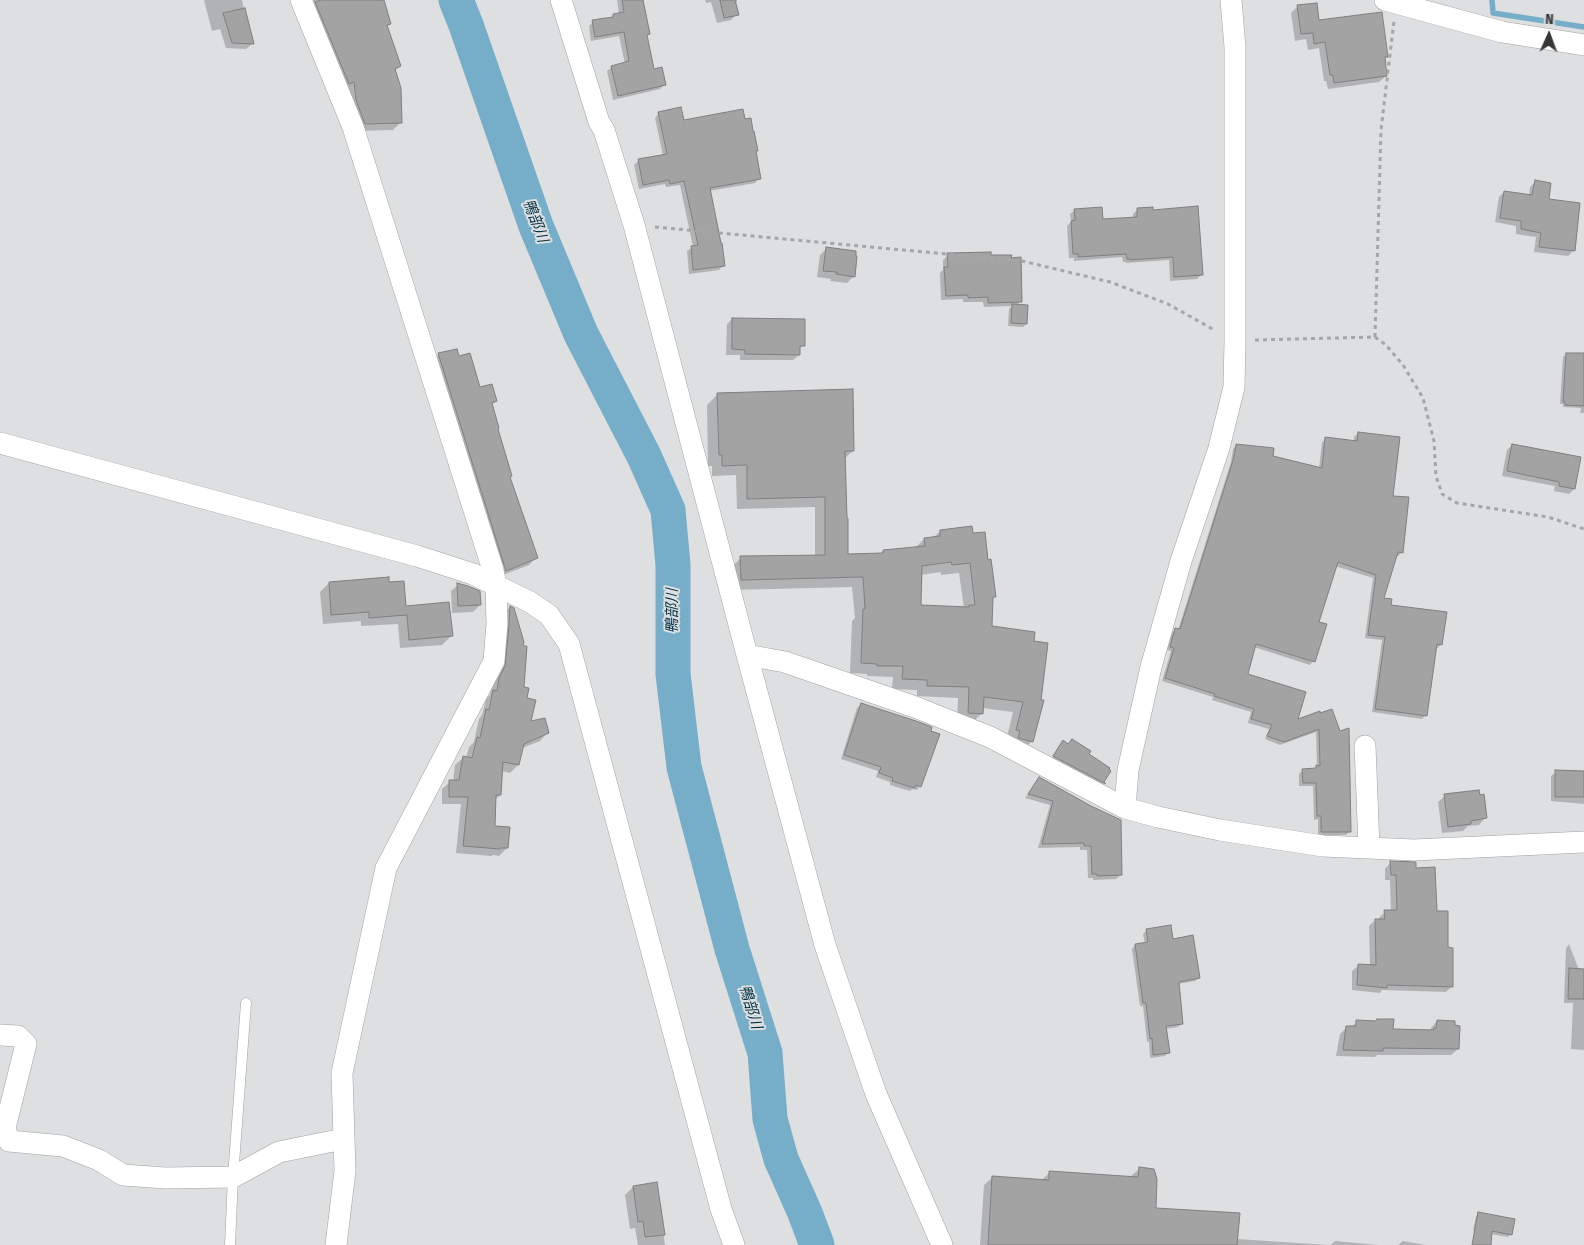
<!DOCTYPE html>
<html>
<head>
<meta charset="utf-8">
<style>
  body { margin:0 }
  #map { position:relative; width:1584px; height:1245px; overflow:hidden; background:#dddfe0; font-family:"Fira Sans Condensed",sans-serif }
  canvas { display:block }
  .north { position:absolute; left:1524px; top:10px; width:50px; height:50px; -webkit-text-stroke:4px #dddfe0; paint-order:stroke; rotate:2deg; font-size:14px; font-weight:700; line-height:20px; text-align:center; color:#373738 }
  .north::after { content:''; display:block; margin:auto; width:18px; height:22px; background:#373738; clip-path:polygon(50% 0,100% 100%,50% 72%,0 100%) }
</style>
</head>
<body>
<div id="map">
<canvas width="1584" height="1245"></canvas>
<div class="north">N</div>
</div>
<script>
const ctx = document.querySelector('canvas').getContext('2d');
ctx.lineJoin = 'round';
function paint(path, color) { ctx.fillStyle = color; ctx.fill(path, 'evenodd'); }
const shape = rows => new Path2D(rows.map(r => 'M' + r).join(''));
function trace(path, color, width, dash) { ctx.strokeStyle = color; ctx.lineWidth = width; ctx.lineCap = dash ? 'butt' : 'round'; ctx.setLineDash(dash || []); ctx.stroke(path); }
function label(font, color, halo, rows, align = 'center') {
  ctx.font = font + ' "Fira Sans Condensed","Noto Sans JP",sans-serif'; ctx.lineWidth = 4; ctx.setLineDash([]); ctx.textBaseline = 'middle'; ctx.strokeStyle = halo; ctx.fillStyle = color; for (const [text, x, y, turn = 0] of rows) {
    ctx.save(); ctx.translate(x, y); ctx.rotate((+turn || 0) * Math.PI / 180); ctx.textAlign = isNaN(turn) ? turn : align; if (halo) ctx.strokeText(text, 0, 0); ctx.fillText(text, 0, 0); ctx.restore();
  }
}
paint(shape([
  [204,0,242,0,252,44,246,49,226,48,220,29,212,31],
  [302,0,367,0,390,24,386,27,400,66,394,71,401,122,393,130,357,131],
  [617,0,641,0,648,34,646,36,653,70,664,85,660,89,613,100,607,71,612,67,625,64,619,36,591,41,589,26,593,22,611,18,614,15,619,14],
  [705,0,737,0,737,2,735,4,737,14,731,20,717,23,711,2,706,3],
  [1298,6,1318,21,1387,56,1384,59,1386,76,1379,82,1328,89,1326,81,1324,81,1319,48,1308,50,1306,39,1295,41,1291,13],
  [659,113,683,122,744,120,757,150,755,153,759,178,755,183,709,191,723,266,719,270,689,274,687,251,693,247,680,185,666,187,665,184,639,189,634,165,638,161,663,156,655,118],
  [1535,182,1547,200,1573,251,1568,256,1534,252,1536,237,1516,234,1516,226,1495,222,1499,197,1504,192,1529,196,1530,187],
  [1075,210,1102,221,1133,218,1133,214,1137,210,1202,274,1197,279,1170,281,1169,260,1126,263,1126,262,1123,262,1122,257,1074,261,1074,258,1069,258,1067,226,1071,222,1070,214],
  [827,248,854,276,847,283,830,281,831,279,817,277,820,255],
  [948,255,1021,301,1016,306,1026,324,1023,327,1008,326,1009,309,1012,306,984,307,983,302,963,302,963,299,941,300,940,273,943,270,943,260],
  [732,319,803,345,799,350,799,355,793,360,740,360,740,355,726,355,727,324],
  [456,350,458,358,479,389,496,401,491,405,509,478,537,557,529,565,498,577,431,362,438,355],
  [1566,354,1584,355,1584,413,1580,413,1581,408,1563,407,1563,404,1560,404,1563,357],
  [718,394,853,451,844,459,847,555,879,555,883,551,915,548,924,539,933,538,940,531,972,534,987,561,994,596,992,598,991,628,1034,633,1032,741,1021,752,1006,741,1013,712,982,708,982,713,971,724,957,724,958,698,917,696,917,690,892,689,893,677,867,676,867,674,850,673,852,621,855,618,852,587,730,590,730,568,741,558,815,556,815,507,737,509,736,475,712,476,712,466,708,466,707,405],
  [941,572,941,575,959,573,964,608,919,606,920,575],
  [1358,433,1392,497,1401,553,1398,556,1396,556,1382,599,1389,606,1441,644,1438,648,1435,647,1426,715,1422,719,1372,712,1382,640,1365,638,1373,578,1335,566,1317,622,1313,661,1310,665,1254,647,1246,674,1296,721,1319,712,1350,831,1346,835,1318,835,1318,819,1314,820,1313,786,1299,786,1299,774,1303,770,1313,770,1317,766,1316,732,1280,745,1265,739,1269,729,1248,723,1251,712,1212,700,1213,697,1162,681,1171,651,1167,650,1172,633,1175,629,1178,630,1231,462,1233,449,1237,445,1272,456,1319,469,1322,442,1326,439,1354,442,1354,437],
  [1512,445,1574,489,1569,494,1554,491,1555,486,1502,476,1507,450],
  [329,583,388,584,405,607,451,636,442,645,400,648,398,624,361,626,361,621,323,624,320,592],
  [458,585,480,605,473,612,452,613,451,591],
  [510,607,513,609,523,688,529,722,547,733,540,741,522,748,518,765,510,773,502,771,500,795,495,800,494,827,507,848,499,856,493,855,491,856,456,853,461,804,442,804,442,789,450,782,453,782,455,765,463,758,466,758,469,747,474,742,479,719,482,715,486,699,490,695,502,615],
  [861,704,929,732,920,786,917,790,912,789,910,791,890,785,890,782,876,777,878,771,841,759,857,708],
  [1063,741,1087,754,1104,783,1102,785,1051,759],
  [1556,772,1584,772,1584,804,1551,801,1551,776],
  [1039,778,1121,875,1116,879,1093,880,1093,878,1088,878,1087,850,1080,850,1080,847,1038,848,1050,805,1025,798],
  [1445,796,1485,818,1479,825,1468,826,1463,831,1442,833,1438,802],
  [1390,863,1415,869,1436,912,1447,949,1452,986,1446,992,1382,990,1380,993,1352,990,1352,971,1358,966,1370,966,1369,926,1375,920,1379,920,1379,918,1385,912,1391,912,1390,880,1385,880,1385,869],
  [1147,930,1199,978,1195,981,1178,984,1182,1024,1178,1027,1165,1029,1168,1053,1165,1056,1150,1058,1149,1041,1147,1042,1143,1006,1140,1006,1132,949,1135,945,1145,944,1143,934],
  [1569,944,1584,983,1584,1050,1571,1049,1573,1003,1564,1003,1566,948],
  [1377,1020,1392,1030,1430,1031,1431,1028,1437,1021,1458,1049,1451,1055,1377,1055,1375,1057,1336,1056,1340,1034,1347,1027,1351,1027,1357,1022,1375,1022],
  [1139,1169,1155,1209,1237,1239,1328,1245,980,1245,984,1185,993,1177,1042,1180,1050,1172,1130,1177],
  [656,1184,665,1245,638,1245,635,1228,630,1229,625,1195,633,1187],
  [1479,1213,1511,1234,1508,1237,1473,1231,1476,1216],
  [1335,1241,1378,1245,1331,1245],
  [1403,1241,1426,1245,1398,1245]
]), '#0003');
trace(shape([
  [1492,0,1493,13,1584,27]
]), '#76adc9', 5.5);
trace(shape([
  [456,0,466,25,536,226,581,334,644,456,668,510,673,565,673,674,684,767,732,949,765,1053,770,1119,781,1159,805,1213,817,1245]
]), '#76adc9', 35);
const building = shape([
  [321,0,384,0,391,24,387,25,401,66,395,69,401,88,402,123,365,124,356,100,354,82,349,84,315,2,321,0],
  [622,0,643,0,650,34,647,35,654,69,662,67,666,85,618,96,611,66,629,61,624,32,595,37,592,20,613,17,613,14,624,12,622,0],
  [720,0,735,0,739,15,724,18,720,0],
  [1317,3,1319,20,1382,12,1388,57,1385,57,1387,76,1334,83,1333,75,1330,75,1325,42,1314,44,1313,33,1301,34,1297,5,1317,3],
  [245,8,254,44,232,43,223,13,245,8],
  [681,107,684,120,743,109,745,119,751,118,753,131,754,131,758,151,756,151,761,179,710,188,721,243,722,243,725,266,693,270,691,246,698,245,684,181,670,184,669,180,643,185,638,159,667,154,658,112,681,107],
  [1535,180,1551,183,1549,199,1580,203,1575,251,1539,247,1541,233,1521,229,1521,221,1500,218,1504,191,1532,195,1535,180],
  [1198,206,1203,275,1174,277,1173,257,1130,260,1130,259,1127,259,1126,254,1078,257,1078,254,1073,254,1071,221,1075,220,1074,209,1102,207,1103,219,1137,217,1137,208,1153,207,1153,210,1198,206],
  [826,247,856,251,856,256,857,256,855,277,836,274,837,272,823,271,826,247],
  [991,252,991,255,1012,255,1011,258,1021,257,1022,302,988,303,988,297,968,298,968,295,946,296,944,267,948,267,947,253,991,252],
  [1012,304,1028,305,1027,324,1011,323,1012,304],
  [732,318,805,319,805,346,800,346,800,355,745,354,745,350,732,349,732,318],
  [457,349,459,356,470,353,480,387,492,384,497,401,492,403,499,428,498,429,512,476,510,477,538,558,506,571,438,353,457,349],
  [1566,353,1584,353,1584,406,1565,405,1565,402,1563,402,1566,353],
  [853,389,854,451,845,451,847,518,848,518,848,554,883,553,883,550,925,546,924,538,940,536,940,530,972,526,973,533,985,532,988,560,991,559,996,597,993,597,992,626,1035,632,1034,641,1048,643,1041,700,1044,700,1033,742,1018,738,1020,731,1016,730,1023,702,984,697,983,714,968,713,969,687,927,686,927,680,902,679,903,666,877,666,877,664,861,663,863,609,865,609,863,577,741,580,740,556,825,555,825,497,747,499,747,465,722,466,722,455,719,455,717,393,853,389],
  [951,562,952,565,970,563,975,605,969,605,969,607,921,605,922,566,951,562],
  [1358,432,1400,437,1393,496,1409,497,1403,553,1398,552,1384,598,1392,599,1391,605,1447,612,1442,645,1437,644,1427,716,1375,709,1385,637,1368,635,1376,575,1338,562,1319,622,1327,624,1315,662,1256,644,1248,674,1306,692,1298,719,1320,711,1320,713,1332,709,1340,731,1349,728,1351,832,1321,832,1321,816,1317,816,1316,783,1303,783,1302,769,1316,768,1316,765,1320,766,1319,729,1284,742,1267,736,1272,725,1251,719,1254,709,1214,696,1215,694,1165,678,1174,648,1170,647,1175,628,1180,629,1234,457,1236,444,1274,448,1273,456,1322,468,1325,437,1357,441,1358,432],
  [1512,444,1581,457,1575,489,1559,486,1559,482,1507,471,1512,444],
  [389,577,389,582,404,581,406,606,449,602,453,636,409,640,407,615,369,618,369,612,331,615,329,582,389,577],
  [457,583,468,586,480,591,481,605,458,606,457,583],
  [510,606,514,608,524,642,523,646,527,646,524,687,529,688,527,698,536,700,531,721,545,718,549,733,524,744,519,765,503,762,501,795,496,795,495,826,510,827,508,848,500,848,500,849,463,846,468,797,449,797,449,780,459,780,463,756,472,758,477,737,480,738,486,709,489,710,493,690,497,691,499,678,505,666,509,625,510,606],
  [861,703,916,721,932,727,931,731,940,734,921,787,916,785,914,788,892,781,893,778,879,773,881,767,844,755,861,703],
  [1072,739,1091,751,1089,754,1110,768,1109,769,1111,771,1104,782,1106,784,1053,756,1063,740,1068,744,1072,739],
  [1555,770,1584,771,1584,797,1555,797,1555,770],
  [1039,777,1091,806,1121,820,1122,875,1097,876,1097,874,1092,874,1091,846,1084,846,1084,843,1042,844,1053,801,1028,794,1039,777],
  [1479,790,1480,795,1484,794,1487,818,1471,821,1471,824,1448,827,1444,794,1479,790],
  [1390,861,1416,862,1416,868,1435,867,1437,911,1448,911,1448,947,1453,948,1453,987,1387,985,1387,988,1357,985,1358,964,1376,965,1375,919,1385,919,1384,910,1397,910,1396,875,1391,875,1390,861],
  [1171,925,1173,939,1193,935,1200,978,1179,982,1183,1024,1166,1026,1170,1053,1153,1055,1152,1038,1150,1039,1146,1003,1143,1003,1135,944,1148,942,1146,929,1171,925],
  [1569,968,1584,969,1584,999,1568,999,1569,968],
  [1377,1019,1394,1019,1393,1029,1434,1030,1434,1028,1436,1028,1437,1020,1455,1021,1455,1025,1460,1026,1459,1049,1383,1048,1383,1051,1343,1050,1346,1026,1356,1026,1356,1020,1376,1021,1377,1019],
  [1139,1167,1154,1169,1157,1179,1156,1208,1240,1213,1237,1245,988,1245,992,1176,1049,1180,1049,1171,1138,1177,1139,1167],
  [657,1182,665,1235,645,1237,643,1221,638,1222,633,1186,657,1182],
  [1478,1212,1515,1219,1512,1235,1492,1231,1491,1245,1472,1245,1478,1212]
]);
paint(building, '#a4a3a4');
trace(building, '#807e7f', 1);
const lane = shape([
  [230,1245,233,1177,246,1003]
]);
const street = shape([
  [301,0,353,127,493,570,496,586,497,624,494,661,386,868,342,1073,345,1171,336,1245],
  [561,0,599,122,604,130,634,225,747,655,785,662,915,707,990,737,1125,808,1158,817,1220,830,1323,846,1414,850,1584,842],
  [1385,0,1502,32,1584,45],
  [0,443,417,556,473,574,530,602,549,615,569,644,721,1209,734,1245],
  [747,655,825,945,876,1094,942,1245],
  [1365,746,1369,847],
  [1125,808,1128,770,1151,667,1181,561,1219,448,1234,387,1235,341,1235,47,1231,0],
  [0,1035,18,1036,26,1044,5,1128,9,1141,63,1146,99,1160,123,1175,165,1178,233,1177,279,1152,343,1139]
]);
trace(lane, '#a0a2a3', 11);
trace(street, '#a0a2a3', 22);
trace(shape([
  [655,227,1022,261,1110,282,1168,304,1216,331],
  [1375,337,1381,130,1394,21],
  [1255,340,1375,337,1386,345,1403,365,1423,398,1434,441,1436,476,1442,494,1457,503,1548,517,1584,529]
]), '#a5a6a7', 3, [4, 4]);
trace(lane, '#fff', 10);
trace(street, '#fff', 21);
label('italic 15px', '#003245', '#dddfe0', [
  ["鴨部川",535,221,69],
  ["鴨部川",673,611,-90],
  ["鴨部川",750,1007,73]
]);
</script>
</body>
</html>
